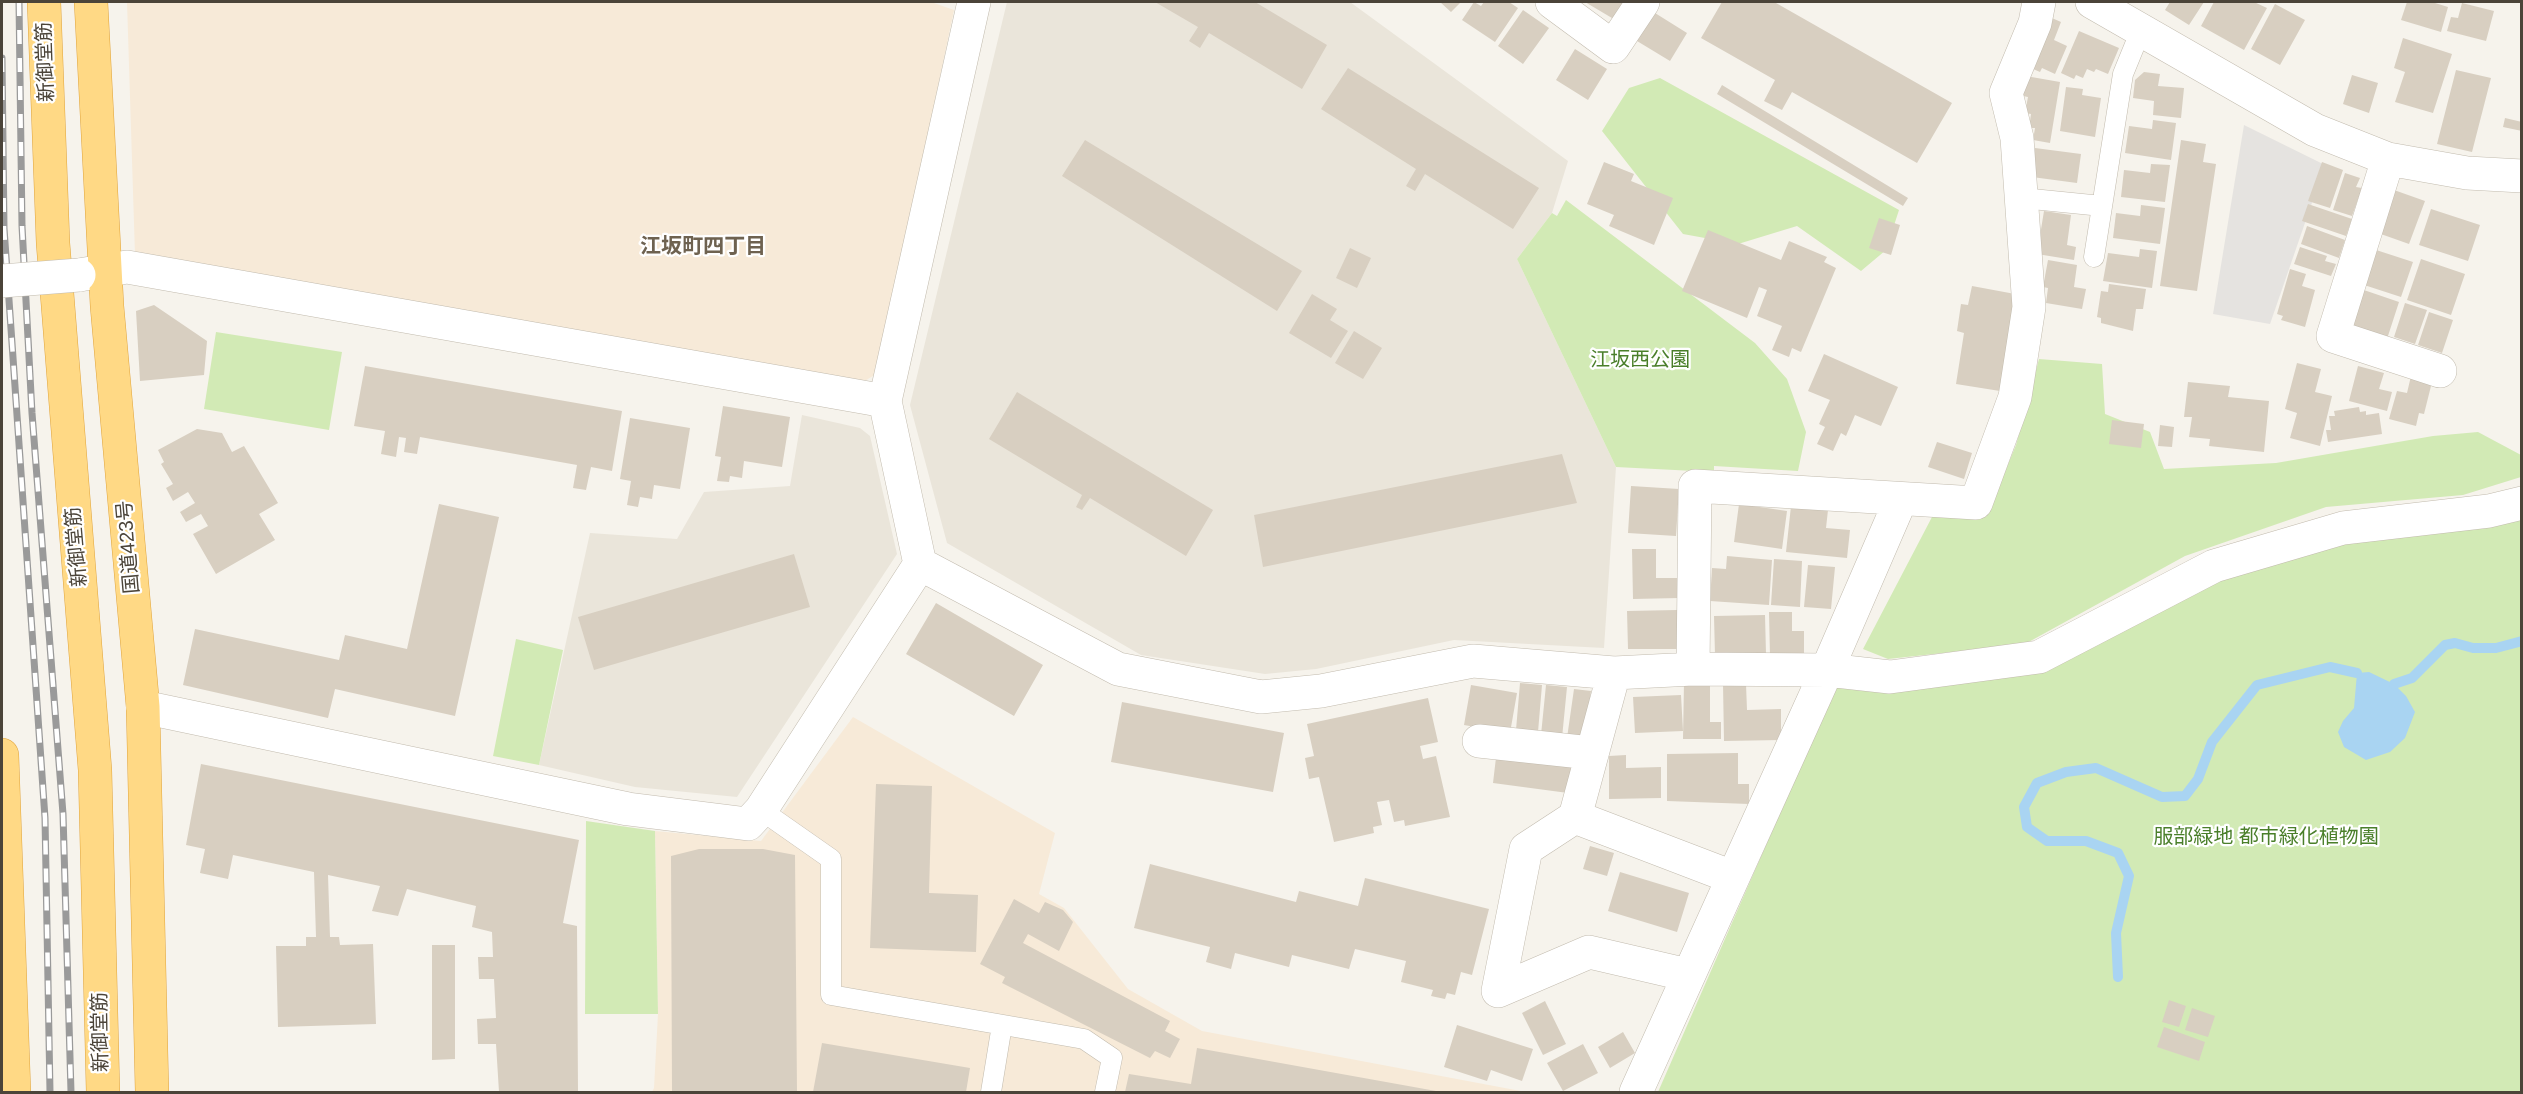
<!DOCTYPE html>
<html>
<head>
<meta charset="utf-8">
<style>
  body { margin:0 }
  #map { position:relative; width:2523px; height:1094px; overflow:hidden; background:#f6f3ec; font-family:Arial,sans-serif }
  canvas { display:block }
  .frame { position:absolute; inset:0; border:3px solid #4b4439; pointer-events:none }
</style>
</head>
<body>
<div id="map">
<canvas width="2523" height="1094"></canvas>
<div class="frame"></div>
</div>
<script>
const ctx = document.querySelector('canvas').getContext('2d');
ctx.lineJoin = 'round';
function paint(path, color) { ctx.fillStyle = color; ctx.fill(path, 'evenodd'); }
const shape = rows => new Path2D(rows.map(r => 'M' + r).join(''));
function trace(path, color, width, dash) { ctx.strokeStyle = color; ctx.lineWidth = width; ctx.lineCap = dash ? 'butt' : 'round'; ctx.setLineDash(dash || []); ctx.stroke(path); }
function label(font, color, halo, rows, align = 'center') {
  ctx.font = font + ' Arial,"Noto Sans JP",sans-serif'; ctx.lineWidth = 4.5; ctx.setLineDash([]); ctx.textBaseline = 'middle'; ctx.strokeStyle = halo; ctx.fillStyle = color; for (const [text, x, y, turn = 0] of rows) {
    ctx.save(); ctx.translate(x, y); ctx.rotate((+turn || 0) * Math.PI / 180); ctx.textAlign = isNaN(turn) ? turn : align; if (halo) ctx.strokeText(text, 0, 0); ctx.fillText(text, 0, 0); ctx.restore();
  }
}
paint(shape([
  [1007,2,1350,2,1568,161,1552,213,1517,259,1616,467,1604,648,1454,640,1316,669,1265,674,1141,655,947,543,910,405],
  [802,415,860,428,870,436,897,554,737,797,635,787,539,765,590,533,677,539,704,492,790,486]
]), '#eae5da');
paint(shape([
  [127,2,931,2,954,10,878,373,858,385,135,255],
  [853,717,1055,833,1039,894,1064,908,1128,989,1202,1031,1526,1092,652,1092,654,1088,658,1014,655,831,761,841]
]), '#f7ead8');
paint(shape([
  [1660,78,1899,210,1886,250,1861,271,1797,226,1738,244,1683,234,1602,131,1629,88],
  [1566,200,1755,343,1787,379,1806,432,1798,471,1714,466,1714,472,1616,467,1517,259,1552,213,1557,216],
  [216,332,342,352,329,430,204,409],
  [2039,359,2102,364,2105,414,2150,432,2164,469,2276,463,2433,436,2478,432,2521,455,2521,477,2463,495,2326,507,2185,556,2025,644,1888,659,1863,649,1932,517,1986,517,2016,445],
  [2521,520,2521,1092,1658,1092,1836,685,1896,690,2210,579,2355,541,2486,528],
  [516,639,563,650,539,765,493,756],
  [586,821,655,831,658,1014,585,1014]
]), '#d2eab5');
paint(shape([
  [2244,125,2325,165,2270,324,2213,314]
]), '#e5e3e0');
paint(shape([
  [2369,672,2394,684,2406,696,2415,712,2405,738,2390,752,2366,760,2344,747,2338,732,2343,721,2354,708,2357,673]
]), '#a9d4f2');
trace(shape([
  [2394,684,2412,678,2445,645,2455,643,2473,648,2496,648,2522,641],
  [2118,977,2116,933,2129,876,2118,853,2086,841,2047,841,2027,827,2024,807,2037,783,2066,772,2096,768,2162,797,2185,796,2198,779,2212,742,2257,685,2330,667,2357,673]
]), '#a9d4f2', 10);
paint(shape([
  [1155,2,1255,2,1327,45,1302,89,1209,33,1200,48,1189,41,1198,27],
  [1440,2,1461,2,1451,12],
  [1474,2,1481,6,1484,2,1509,2,1518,8,1495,42,1462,20],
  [1585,2,1629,2,1617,21],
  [1722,2,1777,2,1776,3,1952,103,1917,163,1792,92,1782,110,1764,101,1775,80,1701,38],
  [2170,2,2204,2,2189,25,2165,10],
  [2214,2,2254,2,2267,8,2244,50,2201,26],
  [2407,2,2435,2,2435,3,2448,7,2441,32,2401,20],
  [2462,3,2494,11,2486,41,2447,31,2451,17,2458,18],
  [2275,4,2305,20,2280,65,2251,49],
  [1523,10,1549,28,1523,64,1498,46],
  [1655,13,1687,33,1670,61,1637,41],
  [2045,15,2061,22,2054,40,2067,46,2055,74,2042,68,2040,72,2024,65],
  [2079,31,2119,48,2108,74,2096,69,2094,72,2087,69,2083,78,2076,75,2074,79,2061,73],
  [2403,38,2452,54,2433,113,2395,102,2405,72,2394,68],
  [1575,49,1607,69,1588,100,1556,80],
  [1348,68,1539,188,1513,229,1425,174,1415,191,1406,186,1416,169,1321,109],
  [2456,70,2491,78,2472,152,2437,144],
  [2144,72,2160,74,2158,86,2184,88,2181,118,2153,115,2154,101,2133,98,2135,80],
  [2020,75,2060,82,2050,143,2033,140,2035,128,2029,128,2031,114,2025,113,2028,97,2018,95],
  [2352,75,2378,83,2369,113,2343,104],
  [1722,85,1908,198,1903,206,1717,94],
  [2066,87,2083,89,2082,95,2101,98,2095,137,2060,131],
  [2505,118,2522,122,2522,131,2503,127],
  [2153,120,2176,123,2171,160,2125,153,2129,126,2152,129],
  [1085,140,1302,271,1277,311,1062,176],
  [2181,140,2206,144,2203,162,2216,164,2197,291,2160,286],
  [2035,148,2081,154,2077,183,2032,177],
  [1604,162,1634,174,1631,181,1673,198,1654,245,1609,226,1614,215,1587,204],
  [2322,162,2343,170,2330,208,2308,201],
  [2151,164,2170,165,2165,202,2121,197,2124,170,2150,173],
  [2345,173,2360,178,2356,187,2362,188,2352,216,2333,210],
  [2394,190,2425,201,2409,244,2378,233],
  [2308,204,2352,219,2346,236,2302,221],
  [2141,205,2165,208,2160,244,2113,238,2116,213,2140,216],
  [2431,209,2480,225,2468,261,2419,245],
  [2044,211,2071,215,2067,245,2076,247,2074,260,2037,254],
  [1879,218,1900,225,1891,255,1869,248],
  [2307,226,2345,240,2339,258,2301,244],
  [1708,230,1781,260,1789,241,1827,257,1824,262,1836,268,1801,352,1792,348,1789,357,1772,350,1782,326,1757,316,1767,290,1759,287,1747,318,1682,291],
  [2300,247,2327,256,2325,261,2336,264,2331,276,2294,264],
  [1350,248,1371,258,1357,288,1336,278],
  [2370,248,2413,262,2401,297,2358,283],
  [2140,249,2157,251,2152,288,2103,281,2108,253,2139,257],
  [2421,259,2465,274,2451,315,2407,300],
  [2048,260,2077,265,2074,287,2086,289,2082,309,2046,303,2048,288,2043,287],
  [2290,269,2306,274,2302,286,2315,290,2305,327,2281,320,2283,316,2277,314],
  [2109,284,2146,289,2143,309,2136,309,2133,331,2101,323,2101,318,2097,317,2101,291,2108,292],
  [1972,286,2015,294,2000,391,1956,384,1964,333,1957,331,1961,304,1968,305],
  [2358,288,2399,302,2387,339,2350,326],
  [1312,294,1337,309,1330,320,1348,331,1331,358,1289,333],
  [2405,303,2427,310,2415,344,2394,337],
  [154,305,207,341,204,375,140,381,136,311],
  [2429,312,2453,320,2442,353,2418,345],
  [1354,331,1382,348,1363,379,1335,363],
  [1824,354,1898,387,1881,426,1855,415,1846,436,1841,433,1833,451,1817,444,1825,427,1819,424,1830,400,1808,391],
  [2297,363,2321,369,2315,392,2332,396,2320,446,2290,438,2297,413,2285,409],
  [365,366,622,411,612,471,591,467,586,490,573,488,577,465,420,437,417,454,404,452,406,438,399,437,396,457,381,454,385,431,354,426],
  [2358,366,2384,373,2379,389,2392,392,2387,411,2349,401],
  [2411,376,2432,382,2424,414,2419,413,2416,426,2389,419,2397,391,2407,393],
  [2188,382,2230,386,2228,397,2269,401,2264,452,2209,446,2210,439,2189,437,2192,417,2184,417],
  [1017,392,1213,510,1186,556,1090,498,1082,510,1076,507,1082,495,989,439],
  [723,406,790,417,782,467,744,461,742,478,730,476,729,482,717,481,721,457,715,456],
  [2359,407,2360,412,2366,411,2366,415,2379,413,2382,434,2328,442,2326,430,2331,430,2329,416,2335,416,2334,411],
  [630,418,690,428,680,489,654,485,652,499,640,497,638,507,627,505,631,481,620,479],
  [2112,420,2144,424,2141,448,2109,444],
  [2160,425,2174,427,2172,447,2158,446],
  [197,429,222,433,232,452,244,446,278,503,259,514,275,540,216,574,193,534,208,526,201,514,186,522,180,512,195,503,188,492,173,501,166,488,173,484,161,464,164,462,158,450],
  [1937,442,1972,453,1964,479,1928,467],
  [1562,454,1577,503,1263,567,1254,515],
  [1631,486,1679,489,1676,536,1628,533],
  [1792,497,1829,501,1826,528,1850,530,1847,558,1786,552],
  [439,504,499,517,455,716,335,689,328,718,183,685,195,629,339,660,345,635,407,649],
  [1739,504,1787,511,1782,549,1734,542],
  [1632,549,1656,549,1656,578,1679,578,1679,598,1633,599],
  [794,554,810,607,594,670,578,617],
  [1727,556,1772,560,1769,605,1710,601,1712,568,1726,569],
  [1774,559,1802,561,1800,607,1771,605],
  [1808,565,1835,567,1831,609,1804,607],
  [936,603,1043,665,1014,716,906,654],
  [1677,610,1677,649,1628,649,1627,611],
  [1769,612,1792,612,1792,631,1804,631,1804,656,1770,656],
  [1765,615,1766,654,1715,655,1714,616],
  [1684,682,1710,682,1710,722,1721,722,1721,739,1683,739],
  [1520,683,1542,685,1538,732,1516,730],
  [1723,684,1746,684,1747,710,1781,709,1781,740,1724,741],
  [1471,685,1517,693,1510,733,1464,725],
  [1546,685,1567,687,1562,738,1541,735],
  [1574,689,1591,691,1584,741,1567,738],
  [1681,695,1683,731,1635,733,1633,697],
  [1428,698,1438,742,1420,746,1423,759,1436,756,1450,817,1405,826,1404,820,1394,822,1389,800,1377,802,1382,825,1373,827,1374,833,1334,842,1319,777,1309,779,1305,758,1314,756,1307,724],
  [1122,702,1284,733,1273,792,1111,762],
  [1497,749,1573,759,1568,793,1493,783],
  [1738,753,1738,784,1749,784,1749,804,1667,801,1667,754],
  [1626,755,1626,768,1661,767,1661,798,1609,799,1609,756],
  [201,764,579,840,563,923,577,926,578,1092,499,1092,496,1044,478,1044,477,1019,496,1018,494,979,479,979,478,957,493,957,492,932,472,927,476,906,407,889,398,916,372,911,380,886,328,875,330,937,339,937,340,945,373,944,376,1024,278,1027,276,946,306,946,306,937,316,937,314,872,233,855,228,879,200,873,205,849,186,845],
  [876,784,932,786,929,893,978,895,976,952,870,948],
  [1590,846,1614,853,1607,876,1583,869],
  [699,849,763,849,795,855,797,1092,672,1092,671,856],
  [1150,864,1296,902,1299,891,1358,906,1365,878,1489,909,1472,975,1461,972,1455,995,1447,993,1445,999,1431,996,1433,990,1401,982,1406,961,1355,949,1349,969,1292,955,1289,967,1235,953,1231,969,1206,962,1210,947,1134,928],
  [1620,872,1689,893,1677,932,1608,911],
  [1014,899,1039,913,1045,902,1063,910,1073,922,1059,951,1028,934,1023,943,1170,1021,1165,1031,1180,1039,1170,1058,1155,1051,1150,1058,1002,983,1005,977,980,964],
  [432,945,455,945,455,1059,432,1060],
  [2169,1000,2186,1006,2179,1027,2162,1022],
  [1545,1001,1566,1044,1543,1055,1522,1013],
  [2192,1008,2215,1016,2208,1037,2185,1030],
  [1457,1025,1533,1049,1522,1081,1491,1070,1487,1081,1444,1067],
  [2164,1027,2205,1042,2199,1061,2157,1047],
  [1623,1032,1635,1053,1610,1068,1598,1047],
  [822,1043,970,1068,966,1092,813,1092],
  [1583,1044,1598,1073,1563,1091,1547,1063],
  [1197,1048,1436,1091,1435,1092,1125,1092,1129,1074,1191,1084]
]), '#d8cfc1');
const service = shape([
  [2022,198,2102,206],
  [2094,257,2123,74,2141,30],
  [761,810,831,859,831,995,1084,1039,1112,1058,1105,1092],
  [991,1092,1002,1025]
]);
const minor = shape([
  [974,2,885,401,920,564,1118,669,1261,697,1321,691,1473,661,1614,673],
  [1552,2,1613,47,1643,2],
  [2092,2,2315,130,2388,159,2467,173,2522,176],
  [2388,159,2333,336,2440,371],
  [79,275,127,267,885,401],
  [1693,669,1695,486,1976,503,2015,397,2029,307,2017,138,2006,93,2035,23,2039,2],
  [143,707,628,809,748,824,761,810,920,564],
  [1479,741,1591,753],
  [1575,817,1732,877],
  [1688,975,1589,952,1498,991,1526,849,1575,817,1614,673,1693,669,1827,670,1890,677,2039,657,2214,566,2343,528,2489,511,2522,503],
  [1636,1092,1827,670,1901,499]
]);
const trunk = shape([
  [44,2,53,243,95,770,103,1092],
  [91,2,107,306,143,707,152,1092],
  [2,755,14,1092]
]);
trace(service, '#c2bbae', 21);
trace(minor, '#c2bbae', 34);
trace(trunk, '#e0a43c', 34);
trace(service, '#fff', 20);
trace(minor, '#fff', 33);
trace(trunk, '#ffd985', 33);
const rail = shape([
  [19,2,22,226,32,413,63,814,71,1092],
  [2,58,4,228,45,818,50,1092]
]);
trace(rail, '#9a9a9a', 7);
trace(rail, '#fff', 4.5, [14]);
const minorBridge = shape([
  [2,281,79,275]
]);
trace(minorBridge, '#c2bbae', 34, []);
trace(minorBridge, '#fff', 33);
label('20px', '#4b4439', '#fff', [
  ["新御堂筋",46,62,-92],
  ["新御堂筋",77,547,-95],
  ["国道423号",129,547,-95],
  ["新御堂筋",101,1032,-91]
]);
label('20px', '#4a7f2a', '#fff', [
  ["江坂西公園",1640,360],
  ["服部緑地 都市緑化植物園",2266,837]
]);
label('bold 21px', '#6e6250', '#fff', [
  ["江坂町四丁目",703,247]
]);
</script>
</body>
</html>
